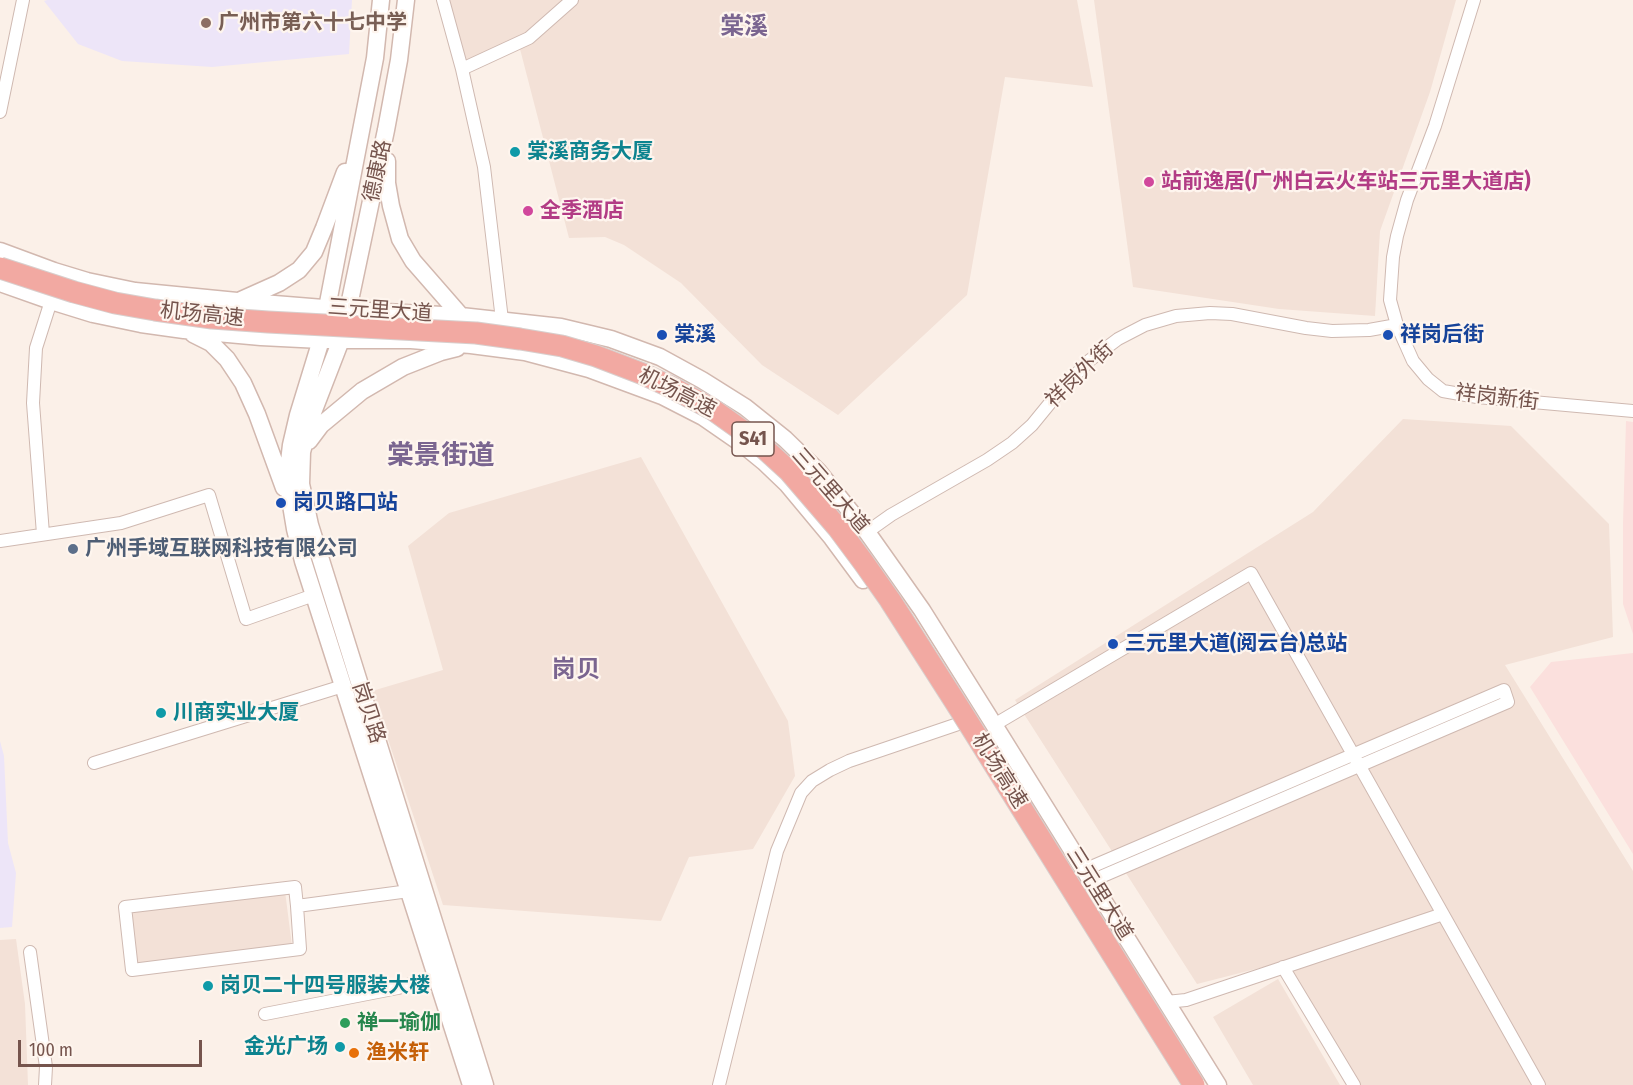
<!DOCTYPE html>
<html>
<head>
<meta charset="utf-8">
<style>
  body { margin:0 }
  #map { position:relative; width:1633px; height:1085px; overflow:hidden; background:#fbf0e8; font-family:"Fira Sans Condensed",sans-serif }
  canvas { display:block }
  .scale { position:absolute; left:18px; top:1040px; width:184px; height:27px; box-sizing:border-box; border:3px solid #75544d; border-top:0; padding-left:8px; font-size:18px; line-height:21px; white-space:nowrap; color:#75544d; -webkit-text-stroke:4px #fef5ee; paint-order:stroke }
</style>
</head>
<body>
<div id="map">
<canvas width="1633" height="1085"></canvas>
<div class="scale">100 m</div>
</div>
<script>
const ctx = document.querySelector('canvas').getContext('2d');
ctx.lineJoin = 'round';
function paint(path, color) { ctx.fillStyle = color; ctx.fill(path, 'evenodd'); }
const shape = rows => new Path2D(rows.map(r => 'M' + r).join(''));
function trace(path, color, width, dash) { ctx.strokeStyle = color; ctx.lineWidth = width; ctx.lineCap = dash ? 'butt' : 'round'; ctx.setLineDash(dash || []); ctx.stroke(path); }
function label(font, color, halo, rows, align = 'center') {
  ctx.font = font + ' "Fira Sans Condensed","Noto Sans SC",sans-serif'; ctx.lineWidth = 4.5; ctx.setLineDash([]); ctx.textBaseline = 'middle'; ctx.strokeStyle = halo; ctx.fillStyle = color; for (const [text, x, y, turn = 0] of rows) {
    ctx.save(); ctx.translate(x, y); ctx.rotate((+turn || 0) * Math.PI / 180); ctx.textAlign = isNaN(turn) ? turn : align; if (halo) ctx.strokeText(text, 0, 0); ctx.fillText(text, 0, 0); ctx.restore();
  }
}
paint(shape([
  [447,0,1077,0,1093,87,1005,77,967,295,838,415,762,365,681,283,624,245,605,237,569,238,520,49,463,60],
  [1094,0,1456,0,1430,92,1380,231,1375,316,1279,309,1133,287],
  [1403,419,1511,426,1609,524,1613,637,1505,665,1633,871,1633,1085,1361,1085,1287,961,1197,984,1015,700,1313,512],
  [641,457,788,721,795,776,753,849,689,857,661,921,443,905,372,691,443,670,408,546,449,513],
  [285,891,292,946,138,967,131,912],
  [16,939,25,1004,28,1085,0,1085,0,940],
  [1278,979,1340,1085,1253,1085,1213,1017]
]), '#f3e1d7');
paint(shape([
  [1626,421,1633,422,1633,634,1623,604,1623,523],
  [1633,653,1633,854,1530,687,1551,662]
]), '#fbe0dd');
paint(shape([
  [47,0,352,0,349,54,212,67,122,61,78,44,44,1],
  [0,741,4,756,8,843,16,873,12,927,0,928]
]), '#ede5f8');
const street = shape([
  [443,0,462,69,484,167,502,320],
  [1474,0,1435,126,1407,200,1397,236,1393,257,1390,300,1397,325,1413,361,1428,379,1443,391,1477,397,1633,411],
  [462,69,529,38,572,0],
  [0,112,23,0],
  [867,532,891,515,987,460,1012,443,1032,425,1059,392,1090,360,1118,339,1145,325,1176,316,1210,313,1232,314,1306,328,1332,331,1369,330,1397,325],
  [43,534,33,403,36,348,51,301],
  [0,541,121,523,209,495,246,619,314,595],
  [994,725,1251,573,1539,1085],
  [94,763,343,686],
  [1084,870,1504,690,1508,702,1091,881],
  [297,906,295,887,125,907,132,970,300,949,297,906,409,891],
  [30,952,46,1067,45,1085],
  [1283,967,1354,1085],
  [1166,1002,1186,1000,1443,914],
  [265,1014,398,988,443,974],
  [719,1085,777,851,801,793,812,781,830,770,849,761,958,724]
]);
const secondary = shape([
  [381,0,375,58,327,308,321,340,298,415,291,445,288,470,290,499,295,529,303,561,471,1085],
  [406,0,399,60,386,130,348,310,341,340,312,415,302,452,301,484,310,525,485,1085],
  [387,161,387,183,391,206,400,239,413,261,461,316],
  [0,251,54,271,87,281,135,291,237,301,348,310,461,316,561,327,611,339,660,357,702,380,745,407,785,439,818,471,867,532,896,573,922,610,1001,736,1218,1085],
  [0,283,51,301,93,314,141,324,184,330,261,337,321,340,411,340,471,345,525,352,589,369,662,396,703,417,742,444,764,462,787,484,832,538,863,580],
  [241,300,279,283,299,270,314,252,324,228,345,172],
  [193,334,211,343,227,359,243,383,257,414,284,488],
  [309,441,321,425,362,391,403,367,441,352,457,348]
]);
trace(street, '#cfb9b1', 14);
trace(secondary, '#d2b8af', 19);
trace(street, '#fff', 12);
trace(secondary, '#fff', 16);
const highwayBridge = shape([
  [0,268,74,292,115,303,155,310,212,318,268,322,476,333,520,339,562,346,596,356,643,374,671,387,712,409,754,439,789,471,838,528,864,563,890,600,961,711,1194,1085]
]);
trace(highwayBridge, '#d8cfcd', 23, []);
trace(highwayBridge, '#f2a9a2', 21);
for (const [x, y, r, color] of [
  [206,23,6,"#8d6e63"],
  [515,152,6,"#0f9aa8"],
  [1149,182,6,"#d1479c"],
  [528,211,6,"#d1479c"],
  [662,335,6,"#1a4fb4"],
  [1388,335,6,"#1a4fb4"],
  [281,503,6,"#1a4fb4"],
  [73,549,6,"#5c6f8a"],
  [1113,644,6,"#1a4fb4"],
  [161,713,6,"#0f9aa8"],
  [208,986,6,"#0f9aa8"],
  [345,1023,6,"#2e9e5b"],
  [340,1047,6,"#0f9aa8"],
  [354,1053,6,"#e8710a"]
]) { const dot = new Path2D(); dot.arc(x, y, r, 0, 2 * Math.PI); ctx.fillStyle = color; ctx.fill(dot); trace(dot, '#fef5ee', 2); }
for (const [x, y, w] of [
  [753,439,42]
]) { const box = new Path2D(); box.roundRect(x - w / 2, y - 17, w, 34, 4.5); ctx.fillStyle = '#fef5ee'; ctx.fill(box); trace(box, '#75544d', 1.5); }
label('bold 20px', '#75544d', null, [
  ["S41",753,439]
]);
label('bold 21px', '#785e54', '#fef5ee', [
  ["广州市第六十七中学",218,23]
], 'left');
label('bold 21px', '#0d838f', '#fef5ee', [
  ["棠溪商务大厦",527,152],
  ["川商实业大厦",173,713],
  ["岗贝二十四号服装大楼",220,986],
  ["金光广场",328,1047,"right"]
], 'left');
label('21px', '#75544d', '#fef5ee', [
  ["德康路",378,171,-78],
  ["三元里大道",380,311,4],
  ["机场高速",202,315,6],
  ["祥岗外街",1080,375,-44],
  ["机场高速",677,393,27],
  ["祥岗新街",1497,398,7],
  ["三元里大道",830,491,49],
  ["岗贝路",368,713,72],
  ["机场高速",999,771,58],
  ["三元里大道",1099,894,58]
]);
label('bold 21px', '#b23c85', '#fef5ee', [
  ["站前逸居(广州白云火车站三元里大道店)",1161,182],
  ["全季酒店",540,211]
], 'left');
label('bold 21px', '#164399', '#fef5ee', [
  ["棠溪",674,335],
  ["祥岗后街",1400,335],
  ["岗贝路口站",293,503],
  ["三元里大道(阅云台)总站",1125,644]
], 'left');
label('bold 21px', '#4e5e75', '#fef5ee', [
  ["广州手域互联网科技有限公司",85,549]
], 'left');
label('bold 21px', '#27864d', '#fef5ee', [
  ["禅一瑜伽",357,1023]
], 'left');
label('bold 21px', '#c56008', '#fef5ee', [
  ["渔米轩",366,1053]
], 'left');
label('bold 24px', '#7a6590', '#fef5ee', [
  ["棠溪",744,27],
  ["岗贝",576,670]
]);
label('bold 27px', '#7a6590', '#fef5ee', [
  ["棠景街道",441,456]
]);
</script>
</body>
</html>
